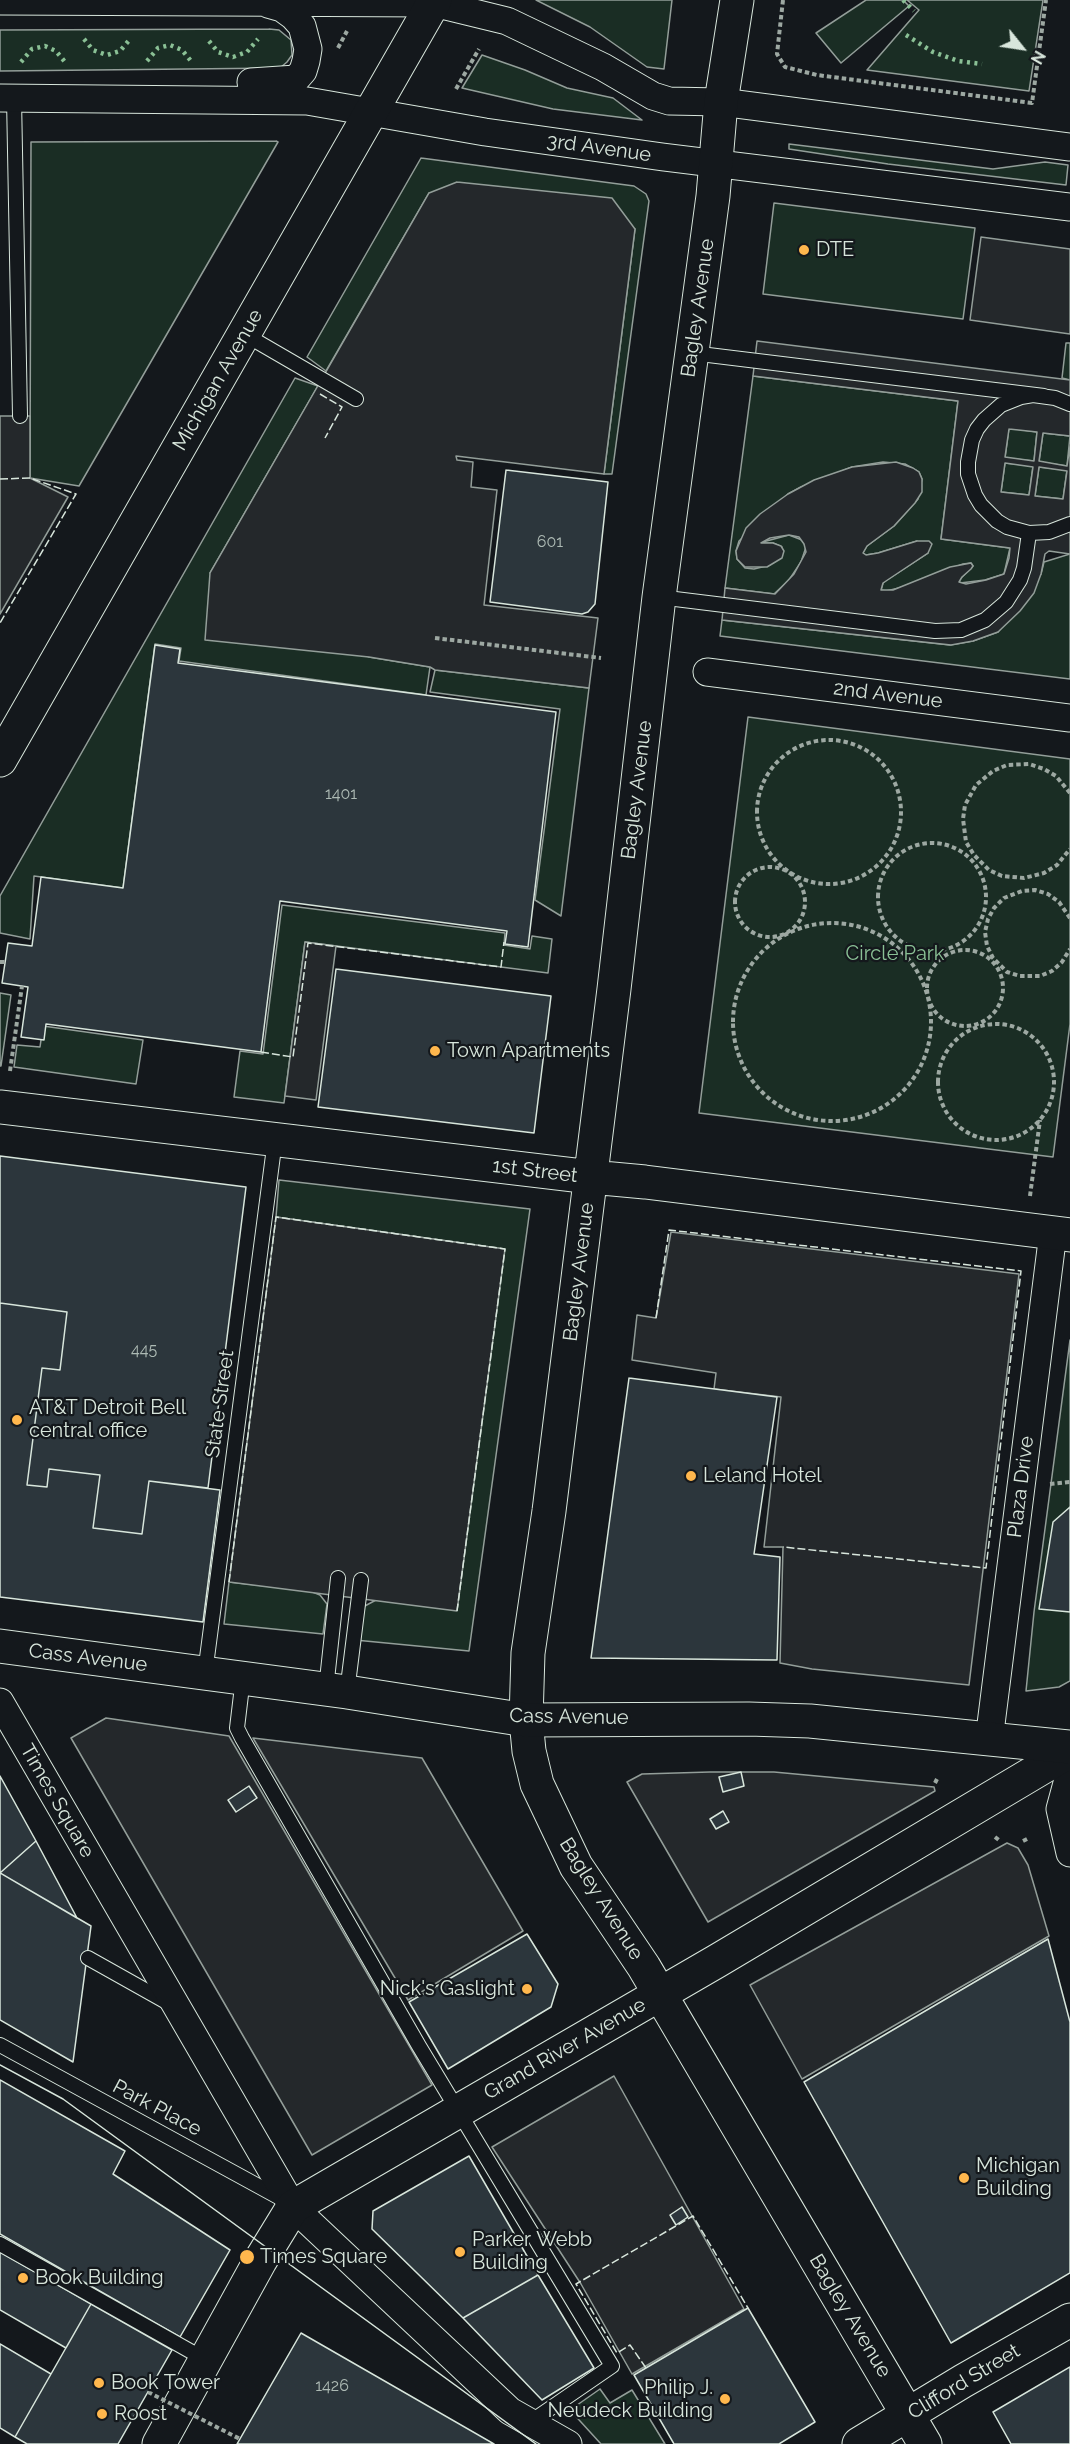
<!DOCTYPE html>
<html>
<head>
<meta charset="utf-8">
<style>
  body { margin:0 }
  #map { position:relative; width:1070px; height:2444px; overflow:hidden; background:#14181c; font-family:Raleway,sans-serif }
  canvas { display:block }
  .north { position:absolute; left:992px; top:18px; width:60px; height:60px; -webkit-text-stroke:4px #14181c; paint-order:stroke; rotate:120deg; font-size:16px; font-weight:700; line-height:24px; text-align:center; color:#d8e6dc }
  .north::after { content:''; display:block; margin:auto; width:21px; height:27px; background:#d8e6dc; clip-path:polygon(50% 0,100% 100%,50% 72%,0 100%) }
</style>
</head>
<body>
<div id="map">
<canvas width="1070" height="2444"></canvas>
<div class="north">N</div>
</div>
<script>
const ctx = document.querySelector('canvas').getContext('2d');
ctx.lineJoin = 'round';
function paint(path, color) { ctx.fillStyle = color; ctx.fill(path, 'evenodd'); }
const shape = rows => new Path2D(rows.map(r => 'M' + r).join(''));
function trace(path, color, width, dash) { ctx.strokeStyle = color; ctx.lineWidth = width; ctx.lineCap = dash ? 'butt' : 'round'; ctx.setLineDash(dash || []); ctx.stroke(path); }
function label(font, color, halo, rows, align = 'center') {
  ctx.font = font + ' Raleway,sans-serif'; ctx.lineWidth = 4.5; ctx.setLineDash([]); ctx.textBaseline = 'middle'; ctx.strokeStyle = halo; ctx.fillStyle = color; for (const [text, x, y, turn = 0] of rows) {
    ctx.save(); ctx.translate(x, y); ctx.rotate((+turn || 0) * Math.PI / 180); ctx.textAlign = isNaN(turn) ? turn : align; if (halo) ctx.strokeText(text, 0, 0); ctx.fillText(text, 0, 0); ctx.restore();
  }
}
const green = shape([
  [536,0,672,0,664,69,647,67,590,27,536,0],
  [866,0,903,0,909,6,841,63,816,33,866,0],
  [907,0,1043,0,1029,91,867,70,919,10,907,0],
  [269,29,279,30,291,40,292,55,287,62,280,68,0,71,0,30,269,29],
  [482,55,525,70,567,88,613,98,642,120,553,109,462,88,482,55],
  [276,141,278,142,79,486,30,478,31,142,276,141],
  [789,144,993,169,1045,162,1068,165,1066,185,888,164,789,149,789,144],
  [421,158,634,186,646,194,649,201,612,474,604,474,635,229,429,193,326,371,307,357,421,158],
  [774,203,975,228,963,319,763,294,774,203],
  [1066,343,1070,343,1070,380,1062,378,1066,343],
  [753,376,958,401,941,539,1010,548,1004,574,985,580,960,583,959,580,973,566,971,563,963,564,899,588,886,591,881,590,883,583,888,579,928,553,917,541,878,553,866,555,863,553,867,546,894,526,918,499,922,479,919,472,905,464,883,462,852,467,801,487,788,494,739,541,736,551,737,559,745,568,754,569,770,565,782,547,773,543,759,543,789,535,802,540,806,547,801,562,789,580,774,594,725,588,753,376],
  [295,378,318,386,210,573,369,657,430,667,426,695,179,661,181,648,155,644,123,888,34,876,30,939,0,933,0,896,295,378],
  [1009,428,1037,432,1034,461,1005,458,1009,428],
  [1043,433,1070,436,1067,466,1039,462,1043,433],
  [1005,463,1033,466,1029,495,1001,492,1005,463],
  [1039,467,1067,470,1063,499,1035,496,1039,467],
  [1070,554,1070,679,720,636,722,620,950,645,973,641,998,632,1041,574,1044,562,1070,554],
  [435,670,589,688,561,916,535,900,560,709,430,692,435,670],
  [748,717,1070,759,1070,1024,1053,1157,699,1113,748,717],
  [282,905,505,933,504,945,530,949,532,936,552,939,548,973,305,942,284,1103,234,1097,240,1051,263,1054,282,905],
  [0,993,11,995,1,1066,0,1066,0,993],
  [43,1026,143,1040,136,1084,14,1067,17,1045,40,1047,43,1026],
  [279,1180,530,1209,469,1651,355,1640,363,1607,376,1600,457,1610,504,1249,276,1217,279,1180],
  [1070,1340,1070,1681,1059,1687,1026,1691,1034,1612,1070,1340],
  [229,1582,310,1591,320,1595,327,1604,323,1634,224,1624,229,1582],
  [600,2389,610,2403,632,2390,665,2444,601,2444,570,2410,600,2389]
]);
paint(green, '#1a2d24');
trace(green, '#939e99', 1.5);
const parking = shape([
  [457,182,612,198,635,229,604,474,456,456,457,460,473,462,471,487,497,490,484,605,598,618,589,688,435,670,430,667,369,657,205,640,210,573,429,193,457,182],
  [981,237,1070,249,1070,334,970,320,981,237],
  [757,341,1070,380,1070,436,1043,433,1039,461,1067,466,1070,446,1070,554,1049,551,1045,554,1041,574,1034,593,1020,611,998,632,973,641,951,645,722,620,725,588,775,594,794,574,806,552,804,544,799,537,789,535,770,538,761,543,773,543,781,546,784,551,782,558,767,567,745,567,737,559,736,551,746,528,760,514,788,494,814,480,852,467,896,462,913,468,919,472,922,479,922,492,915,503,894,526,867,546,863,553,866,555,878,553,917,541,929,541,932,544,928,553,883,583,881,590,893,590,950,567,971,563,973,566,971,569,962,577,959,582,966,584,986,580,1004,574,1009,558,1010,548,941,539,958,401,753,376,757,341],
  [1009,429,1037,432,1034,461,1005,457,1009,429],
  [1005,463,1033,467,1029,495,1001,492,1005,463],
  [1039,467,1067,471,1063,499,1035,496,1039,467],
  [0,416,30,416,30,478,68,497,0,614,0,416],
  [305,942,336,946,316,1100,285,1096,305,942],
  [276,1217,505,1249,457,1611,229,1582,276,1217],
  [671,1232,1019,1274,969,1685,812,1669,780,1663,783,1547,764,1547,781,1397,714,1389,716,1373,632,1360,637,1315,656,1318,671,1232],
  [106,1718,229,1736,432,2085,312,2155,71,1738,106,1718],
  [253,1738,422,1758,523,1931,408,2000,253,1738],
  [710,1772,774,1772,934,1787,935,1791,708,1922,627,1782,642,1774,710,1772],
  [1007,1843,1018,1848,1028,1865,1049,1936,802,2079,750,1985,1007,1843],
  [614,2076,744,2309,632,2374,581,2284,492,2147,614,2076]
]);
paint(parking, '#24282b');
trace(parking, '#939e99', 1.5);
const building = shape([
  [506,470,608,482,595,604,588,612,582,614,490,602,506,470],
  [155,645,180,649,178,663,556,712,528,947,505,944,507,931,280,901,261,1052,46,1024,44,1040,21,1037,28,987,2,983,8,943,32,946,41,877,123,888,155,645],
  [336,969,551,996,534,1133,318,1107,336,969],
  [0,1156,246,1187,208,1488,149,1481,142,1534,93,1528,100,1475,49,1469,47,1487,27,1485,42,1368,60,1370,67,1312,0,1303,0,1156],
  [0,1303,67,1312,60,1370,42,1368,27,1485,47,1487,49,1469,100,1475,93,1528,142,1534,149,1481,220,1490,203,1622,0,1597,0,1303],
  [629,1378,777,1397,754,1554,780,1557,777,1660,591,1658,629,1378],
  [1070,1507,1070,1612,1039,1609,1053,1522,1070,1507],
  [741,1772,744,1786,723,1792,719,1777,741,1772],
  [0,1776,36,1841,0,1873,0,1776],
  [249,1786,257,1798,236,1812,228,1800,249,1786],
  [723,1811,729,1822,716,1829,710,1819,723,1811],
  [36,1841,77,1918,0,1873,36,1841],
  [0,1873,91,1926,73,2062,0,2020,0,1873],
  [527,1934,558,1984,551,2007,448,2069,409,2002,527,1934],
  [1048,1939,1070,2022,1070,2273,951,2343,804,2082,1048,1939],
  [0,2080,125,2151,113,2174,230,2250,180,2337,0,2234,0,2080],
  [469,2156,538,2275,463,2318,372,2229,373,2211,469,2156],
  [682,2207,688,2217,676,2225,670,2215,682,2207],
  [0,2252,91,2304,66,2348,0,2310,0,2252],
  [538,2275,594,2368,542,2400,463,2318,538,2275],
  [91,2304,172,2350,118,2444,27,2444,15,2437,91,2304],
  [748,2308,815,2422,779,2444,674,2444,634,2375,748,2308],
  [301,2333,494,2444,237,2444,301,2333],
  [0,2344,51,2374,15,2437,0,2428,0,2344],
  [1070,2367,1070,2444,1011,2444,993,2412,1070,2367]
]);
paint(building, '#2c363c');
trace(building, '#d8e6dc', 1.5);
const lane = shape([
  [14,98,20,416],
  [244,334,356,399],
  [692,353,1044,396],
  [1070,404,1055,398,1033,395,1021,397,1001,405,984,420,977,429,972,440,968,462,968,474,975,495,981,505,997,521,1007,527,1029,533,1049,532,1070,524],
  [659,597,935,631,961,630,985,620,1006,602,1020,580,1024,568,1029,533],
  [205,1673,275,1140],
  [243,1678,237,1728,242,1738,419,2046,612,2366,529,2423],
  [326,1689,338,1578],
  [347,1692,361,1580],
  [88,1958,170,2004],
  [0,2045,282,2199],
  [0,2244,206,2360]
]);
const street = shape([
  [0,1,433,3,507,21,603,67,653,96,669,101,721,102,1070,147],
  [251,82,296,79,303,71,306,61,308,49,302,26,293,16,282,8,268,4],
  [0,98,307,101,485,132,663,157,1070,207],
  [707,672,1070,718],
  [0,1702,293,2207,510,2411,568,2444],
  [989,1740,1053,1233],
  [1070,1772,1060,1809,1070,1853]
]);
const secondary = shape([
  [737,0,721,102,713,196,659,597,614,989,549,1511,528,1653,526,1720,529,1751,537,1784,576,1866,644,1967,925,2444],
  [0,1107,591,1177,645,1182,1070,1235],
  [159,2444,260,2261,293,2207,717,1961,1070,1751],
  [859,2444,963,2381,1070,2320]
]);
const primary = shape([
  [0,760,435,0],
  [0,1646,347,1692,526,1720,749,1719,810,1721,1070,1747]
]);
trace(lane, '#d8e6dc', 16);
trace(street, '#d8e6dc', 29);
trace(secondary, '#d8e6dc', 35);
trace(primary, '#d8e6dc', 35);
trace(shape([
  [783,0,777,54,785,67,817,75,1032,103,1046,0],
  [338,48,347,31],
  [456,89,479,49],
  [435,638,601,658],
  '757 812a72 72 0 1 1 144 0a72 72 0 1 1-144 0Z',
  [1070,793,1056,776,1044,769,1029,764,1007,765,993,771,976,785,965,805,963,819,966,842,974,855,989,870,1002,876,1024,878,1044,873,1057,865,1070,849],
  '878 897a54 54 0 1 1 108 0a54 54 0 1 1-108 0Z',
  '735 902a35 35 0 1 1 70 0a35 35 0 1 1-70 0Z',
  [1070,918,1059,902,1048,894,1035,890,1022,891,1004,898,994,908,988,919,985,932,987,946,993,958,1007,972,1020,976,1040,976,1052,971,1062,962,1070,949],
  '733 1022a99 99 0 1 1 198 0a99 99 0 1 1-198 0Z',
  '927 988a38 38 0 1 1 76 0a38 38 0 1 1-76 0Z',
  [0,962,5,962],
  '938 1082a58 58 0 1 1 116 0a58 58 0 1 1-116 0Z',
  [10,1071,22,986],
  [1030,1196,1040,1120],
  [1050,1484,1070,1482],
  [935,1783,937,1779],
  [995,1837,1000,1841],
  [1023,1841,1029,1838]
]), '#9da8a2', 4, [4.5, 3]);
trace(lane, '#14181c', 14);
trace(street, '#14181c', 27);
trace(secondary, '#14181c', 33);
trace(primary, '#14181c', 33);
trace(shape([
  [0,2065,63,2099,536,2444]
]), '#d8e6dc', 1.5);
trace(shape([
  [148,2392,240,2439]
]), '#9da8a2', 4, [4.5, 3]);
trace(shape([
  [903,0,914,11],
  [906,35,933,52,958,61,982,64],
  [84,39,93,50,107,55,120,51,131,38],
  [209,41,218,52,233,57,247,52,258,39],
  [147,61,158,48,170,45,182,50,191,61],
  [21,62,32,49,45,46,56,51,65,62]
]), '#8ac095', 4.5, [3, 4.5]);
trace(shape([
  [320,394,342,407,325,438],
  [0,479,30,478,76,494,0,623],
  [261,1052,293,1057,308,943,501,967,504,942],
  [656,1318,669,1230,1021,1271,986,1568,783,1547],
  [229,1582,276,1217,505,1249,457,1611],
  [646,2368,630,2345,617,2353,576,2284,693,2216,748,2308]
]), '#d8e6dc', 1.5, [8, 3]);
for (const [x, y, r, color] of [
  [804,250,6,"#ffb74d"],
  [435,1051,6,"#ffb74d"],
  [17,1420,6,"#ffb74d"],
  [691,1476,6,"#ffb74d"],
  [527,1989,6,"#ffb74d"],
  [964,2178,6,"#ffb74d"],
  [460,2252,6,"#ffb74d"],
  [247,2257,8,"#ffb74d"],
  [23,2278,6,"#ffb74d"],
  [99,2383,6,"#ffb74d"],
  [725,2399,6,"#ffb74d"],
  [102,2414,6,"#ffb74d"]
]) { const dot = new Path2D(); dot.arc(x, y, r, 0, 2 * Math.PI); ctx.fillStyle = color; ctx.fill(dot); trace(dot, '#14181c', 2); }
label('16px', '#adbab4', null, [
  ["601",550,542],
  ["1401",341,794],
  ["445",144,1350],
  ["1426",332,2386]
]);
label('20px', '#d8e6dc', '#14181c', [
  ["3rd Avenue",599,148,8],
  ["Bagley Avenue",698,308,-82],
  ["Michigan Avenue",218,380,-60],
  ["2nd Avenue",888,695,7],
  ["Bagley Avenue",637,790,-83],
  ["1st Street",535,1171,7],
  ["Bagley Avenue",579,1272,-83],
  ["State Street",220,1404,-82],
  ["Plaza Drive",1021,1487,-83],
  ["Cass Avenue",88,1658,7],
  ["Cass Avenue",569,1717,1],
  ["Times Square",57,1801,60],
  ["Bagley Avenue",601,1899,58],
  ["Grand River Avenue",565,2049,-30],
  ["Park Place",157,2108,28],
  ["Bagley Avenue",850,2316,59],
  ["Clifford Street",964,2382,-31]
]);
label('20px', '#d8e6dc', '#14181c', [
  ["DTE",816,250],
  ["Town Apartments",447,1051],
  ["AT&T Detroit Bell",29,1408],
  ["central office",29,1431],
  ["Leland Hotel",703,1476],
  ["Nick's Gaslight",515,1989,"right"],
  ["Michigan",976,2166],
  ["Building",976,2189],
  ["Parker Webb",472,2240],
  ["Building",472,2263],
  ["Times Square",260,2257],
  ["Book Building",35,2278],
  ["Book Tower",111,2383],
  ["Philip J.",713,2388,"right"],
  ["Neudeck Building",713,2411,"right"],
  ["Roost",114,2414]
], 'left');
label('20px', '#8ac095', '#14181c', [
  ["Circle Park",895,954]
]);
</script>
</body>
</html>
